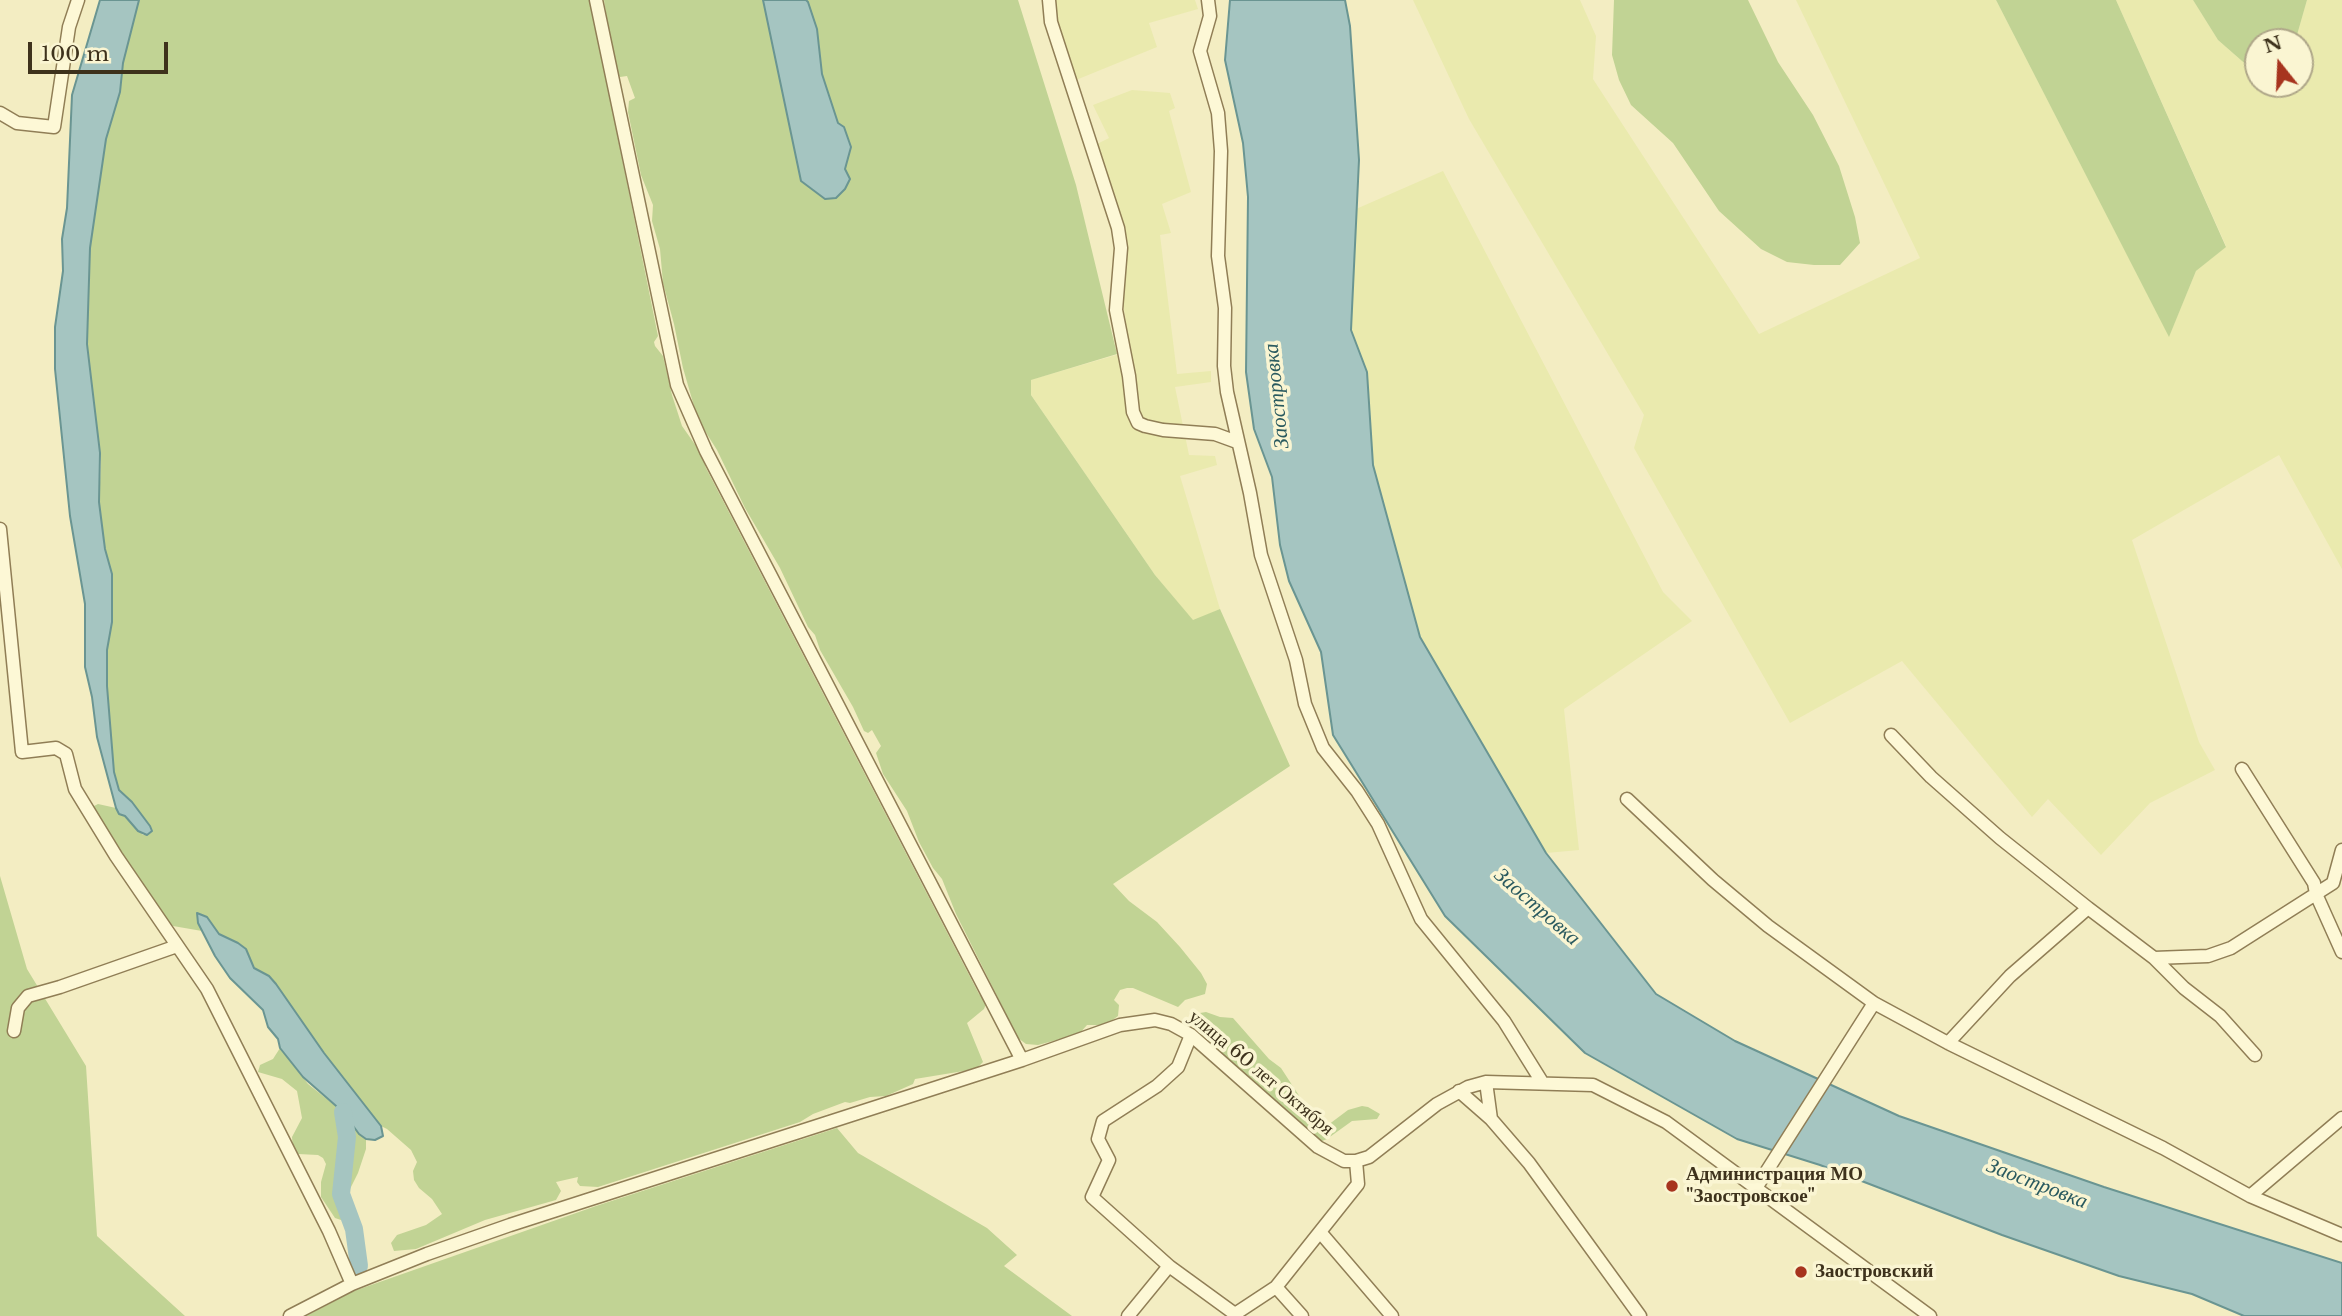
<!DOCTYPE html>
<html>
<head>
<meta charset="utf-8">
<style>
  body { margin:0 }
  #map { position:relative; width:2342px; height:1316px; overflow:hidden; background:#f3edc2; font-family:"Libre Baskerville",serif }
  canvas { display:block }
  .north { position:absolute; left:2244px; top:28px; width:70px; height:70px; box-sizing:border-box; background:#faf5d2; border:2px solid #afa789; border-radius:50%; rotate:342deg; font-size:19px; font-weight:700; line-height:28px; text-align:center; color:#3e321c }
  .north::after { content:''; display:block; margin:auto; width:24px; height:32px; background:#a7341e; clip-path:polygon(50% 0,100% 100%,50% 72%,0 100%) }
  .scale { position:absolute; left:28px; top:42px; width:140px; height:32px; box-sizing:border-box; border:4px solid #3e321c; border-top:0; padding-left:9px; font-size:21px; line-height:24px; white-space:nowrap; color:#3e321c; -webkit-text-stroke:5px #faf5d2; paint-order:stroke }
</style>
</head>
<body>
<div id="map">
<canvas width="2342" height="1316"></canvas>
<div class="north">N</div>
<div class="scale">100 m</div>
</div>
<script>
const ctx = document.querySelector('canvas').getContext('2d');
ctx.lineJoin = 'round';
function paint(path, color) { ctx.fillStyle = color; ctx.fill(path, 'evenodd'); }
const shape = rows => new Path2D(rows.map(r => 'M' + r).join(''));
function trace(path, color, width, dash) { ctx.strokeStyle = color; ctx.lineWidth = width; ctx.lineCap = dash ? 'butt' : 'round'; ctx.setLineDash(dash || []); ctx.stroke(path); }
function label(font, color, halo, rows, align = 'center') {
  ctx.font = font + ' "Libre Baskerville",serif'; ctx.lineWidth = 7; ctx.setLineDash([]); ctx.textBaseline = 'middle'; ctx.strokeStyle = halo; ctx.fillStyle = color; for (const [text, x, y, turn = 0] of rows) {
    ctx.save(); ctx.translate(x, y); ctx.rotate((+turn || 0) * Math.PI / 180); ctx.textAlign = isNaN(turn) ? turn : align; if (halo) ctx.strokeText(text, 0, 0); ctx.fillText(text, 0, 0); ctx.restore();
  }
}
paint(shape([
  [1050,0,1195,0,1198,9,1149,23,1157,47,1071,82],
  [1413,0,1580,0,1596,36,1593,79,1759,334,1920,258,1796,0,1996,0,2169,336,2196,271,2226,246,2116,0,2193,0,2218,40,2258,75,2258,84,2267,84,2274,90,2281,89,2283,84,2300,84,2300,42,2295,42,2307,0,2342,0,2342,569,2279,455,2132,540,2199,742,2215,770,2150,803,2101,855,2048,799,2032,817,1902,661,1790,723,1634,448,1644,415,1469,119],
  [1132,90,1170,93,1175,108,1169,111,1191,192,1162,204,1171,233,1160,235,1177,374,1211,371,1211,382,1175,387,1189,455,1215,456,1217,465,1180,476,1220,609,1193,621,1155,575,1031,395,1030,380,1130,351,1111,220,1117,217,1107,170,1097,144,1109,138,1093,105],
  [1443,171,1663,592,1692,621,1564,709,1579,850,1546,853,1420,637,1373,465,1367,372,1351,330,1356,209]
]), '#eaeaae');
paint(shape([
  [139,0,590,0,658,336,654,342,655,346,663,356,672,395,682,426,701,453,706,468,979,994,984,999,986,1004,984,1009,967,1023,983,1062,976,1069,915,1079,913,1084,886,1096,870,1097,850,1103,845,1102,813,1114,800,1122,598,1187,580,1186,577,1182,578,1177,556,1182,561,1191,556,1200,485,1220,416,1249,394,1251,391,1243,397,1235,426,1225,442,1214,432,1199,419,1188,414,1180,413,1171,417,1162,411,1150,387,1129,381,1126,324,1053,276,984,269,976,254,968,250,958,238,943,219,934,207,917,198,914,198,923,202,931,173,926,156,912,92,807,98,804,116,808,119,814,125,816,143,835,147,835,151,831,150,826,132,802,119,790,115,781,107,687,107,650,112,622,112,574,105,549,99,502,101,462,87,344,90,248,106,139,120,92,123,63],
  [604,0,763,0,801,181,825,199,845,169,851,147,838,123,822,74,819,42,806,0,1018,0,1076,185,1117,354,1031,380,1031,395,1155,575,1193,620,1220,609,1290,766,1113,884,1129,901,1157,922,1180,947,1201,973,1207,984,1205,994,1185,1000,1178,1007,1133,988,1127,988,1120,990,1114,1000,1119,1005,1118,1016,1106,1025,1087,1025,1079,1034,1038,1045,1026,1044,1018,1038,956,914,942,879,933,868,919,842,907,811,883,774,876,753,881,746,872,730,868,733,864,731,853,707,820,650,815,635,808,627,780,568,745,508,717,450,698,420,683,368,674,324,663,283,660,249,652,221,653,205,641,175,628,112,629,101,635,98,627,76,620,77,615,71],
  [1614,0,1748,0,1778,62,1813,115,1839,166,1855,217,1860,243,1840,265,1814,265,1787,262,1761,249,1719,211,1673,143,1631,105,1619,80,1612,55],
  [1996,0,2116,0,2226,247,2196,271,2169,337],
  [2193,0,2307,0,2295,42,2258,42,2258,75,2218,40],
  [0,876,27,969,86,1066,97,1236,185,1316,0,1316],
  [1206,1012,1220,1017,1233,1018,1269,1059,1281,1068,1311,1114,1321,1125,1328,1125,1348,1110,1362,1106,1368,1107,1380,1114,1377,1119,1352,1121,1327,1139,1322,1141,1316,1139,1200,1035,1196,1029,1195,1018,1200,1013],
  [280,1048,308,1084,343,1112,359,1134,366,1139,366,1149,358,1173,347,1195,345,1215,341,1220,335,1218,321,1197,321,1182,326,1164,323,1158,318,1155,298,1154,293,1150,292,1137,302,1118,297,1091,282,1079,258,1072,260,1065,273,1059],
  [837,1128,858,1153,987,1228,1017,1255,1004,1266,1072,1316,306,1316,354,1291,596,1206]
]), '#c1d394');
const water = shape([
  [100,0,139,0,123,63,120,92,106,139,90,248,87,344,100,453,99,502,105,549,112,574,112,622,107,650,107,686,114,772,119,790,132,802,150,826,152,831,147,835,138,831,125,816,119,814,116,808,97,737,92,697,85,667,85,604,70,516,55,369,55,327,63,271,62,239,67,208,72,95,100,0],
  [763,0,806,0,808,2,817,29,822,74,838,123,844,127,851,147,845,169,850,179,845,189,836,198,825,199,801,181,763,0],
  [1230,0,1345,0,1350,26,1359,160,1351,330,1367,372,1373,465,1420,637,1546,853,1656,994,1735,1041,1899,1116,2104,1187,2342,1263,2342,1316,2244,1316,2192,1294,2119,1276,2002,1235,1820,1165,1737,1139,1585,1053,1445,916,1333,735,1321,652,1289,581,1280,545,1272,477,1254,429,1246,372,1248,197,1243,143,1225,60,1230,0],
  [197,913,207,917,219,934,238,943,246,949,254,968,269,976,276,984,324,1053,381,1126,383,1136,375,1140,366,1139,359,1134,343,1112,303,1077,280,1048,278,1039,268,1027,263,1010,230,978,215,956,198,923,197,913]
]);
paint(water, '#a5c5c1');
trace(water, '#6a9592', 2);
trace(shape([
  [343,1112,347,1137,341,1194,354,1229,359,1266]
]), '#a5c5c1', 18);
const minor = shape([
  [596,0,677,385,706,451,1022,1060],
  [1049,0,1051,22,1118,228,1121,248,1116,310,1129,376,1133,412,1138,423,1145,426,1163,430,1215,434,1237,442],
  [1208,0,1210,16,1200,51,1218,113,1221,151,1218,256,1225,308,1224,366,1227,392,1250,493,1261,555,1296,660,1305,704,1323,748,1357,791,1378,824,1421,919,1504,1021,1542,1082],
  [0,113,17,123,54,127,69,27,78,0],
  [0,529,22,752,56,748,66,754,75,789,116,856,207,989,329,1231,352,1284],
  [1891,735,1931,777,2000,838,2088,908],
  [2242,769,2314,883,2316,894,2342,952],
  [1627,799,1713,880,1768,926,1874,1003,1948,1043,2163,1148,2250,1196,2342,1235],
  [2154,958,2184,988,2220,1016,2255,1055],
  [14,1031,18,1008,28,996,60,987,177,946],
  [1948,1043,2010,976,2088,908,2154,958,2208,956,2231,948,2333,883,2342,850],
  [1486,1082,1491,1119,1529,1163,1640,1316],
  [1459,1091,1491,1119],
  [1756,1188,1874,1003],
  [2250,1196,2342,1118],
  [1320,1232,1392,1316],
  [1169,1266,1092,1197,1109,1160,1098,1139,1103,1121,1157,1086,1178,1067,1191,1035],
  [1276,1287,1302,1316],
  [290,1316,352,1284,427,1254,510,1225,1022,1060,1120,1025,1155,1020,1171,1024,1191,1035,1318,1147,1344,1161,1356,1161,1369,1157,1437,1104,1468,1087,1486,1082,1593,1085,1666,1122,1930,1316],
  [1128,1316,1169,1266,1235,1314,1276,1287,1358,1184,1356,1161]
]);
trace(minor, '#907e56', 15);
trace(minor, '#fdf8d6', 12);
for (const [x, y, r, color] of [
  [1672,1186,7,"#a7341e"],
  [1801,1272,7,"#a7341e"]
]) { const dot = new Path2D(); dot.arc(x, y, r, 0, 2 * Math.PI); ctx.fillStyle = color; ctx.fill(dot); trace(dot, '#faf5d2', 2.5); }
label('19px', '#3e321c', '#faf5d2', [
  ["улица 60 лет Октября",1261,1073,40]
]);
label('bold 19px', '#3e321c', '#faf5d2', [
  ["Администрация МО",1686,1175],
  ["\"Заостровское\"",1686,1197],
  ["Заостровский",1815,1272]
], 'left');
label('italic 21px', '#2a5a5f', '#faf5d2', [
  ["Заостровка",1277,396,-96],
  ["Заостровка",1537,907,41],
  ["Заостровка",2037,1184,21]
]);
</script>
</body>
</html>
